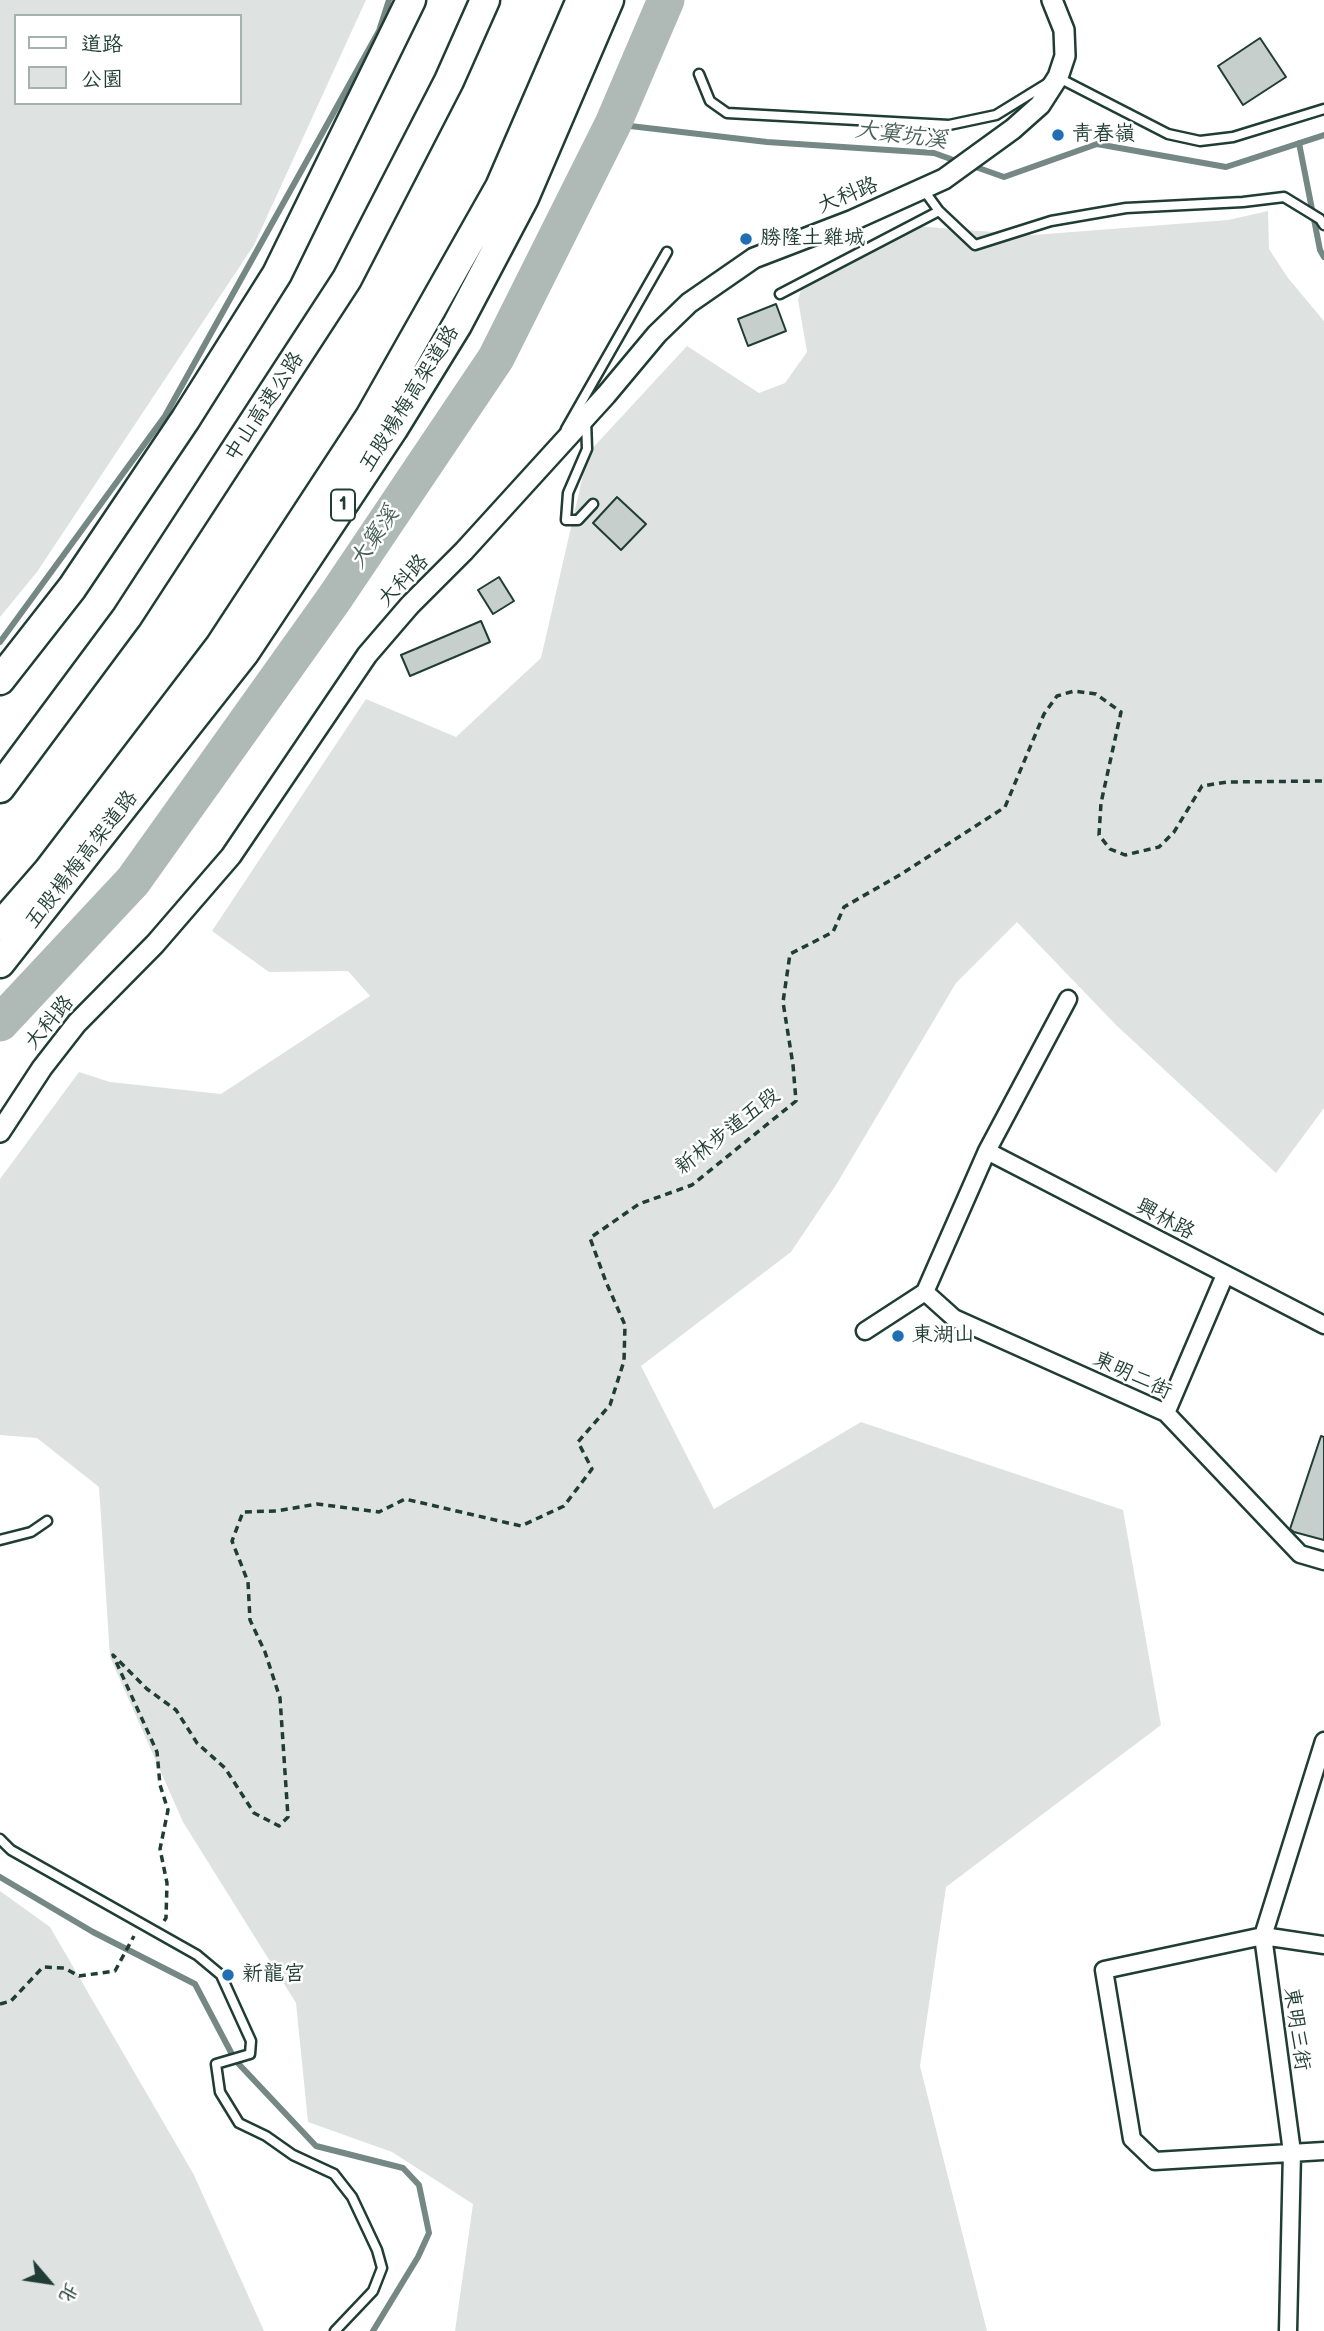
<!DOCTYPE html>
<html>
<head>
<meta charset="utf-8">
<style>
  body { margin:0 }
  #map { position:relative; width:1324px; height:2331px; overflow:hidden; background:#fff; font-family:"Balsamiq Sans","LXGW WenKai TC",sans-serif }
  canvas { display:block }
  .legend { position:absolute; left:14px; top:14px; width:228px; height:91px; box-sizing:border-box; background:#fff; border:2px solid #a5b1ae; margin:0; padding:9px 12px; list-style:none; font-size:21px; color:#1f3d34 }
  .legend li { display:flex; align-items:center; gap:14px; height:35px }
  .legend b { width:35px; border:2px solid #a5b1ae }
  .north { position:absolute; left:14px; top:2247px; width:70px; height:70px; -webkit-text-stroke:5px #fff; paint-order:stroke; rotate:119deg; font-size:19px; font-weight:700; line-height:28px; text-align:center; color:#1f3d34 }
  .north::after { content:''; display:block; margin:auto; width:24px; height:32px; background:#1f3d34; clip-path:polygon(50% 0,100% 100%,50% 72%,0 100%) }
</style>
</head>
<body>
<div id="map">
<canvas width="1324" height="2331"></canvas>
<ul class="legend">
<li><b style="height:9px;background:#fff"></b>道路</li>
<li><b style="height:19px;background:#dee3e2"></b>公園</li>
</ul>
<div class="north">北</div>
</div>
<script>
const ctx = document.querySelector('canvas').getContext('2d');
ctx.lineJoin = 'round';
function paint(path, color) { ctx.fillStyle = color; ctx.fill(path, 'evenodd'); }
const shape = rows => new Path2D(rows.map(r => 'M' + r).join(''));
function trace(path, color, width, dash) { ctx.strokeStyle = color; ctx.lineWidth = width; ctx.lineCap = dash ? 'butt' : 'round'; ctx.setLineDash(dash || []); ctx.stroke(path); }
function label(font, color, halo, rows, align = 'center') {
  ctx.font = font + ' "Balsamiq Sans","LXGW WenKai TC",sans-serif'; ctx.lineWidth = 5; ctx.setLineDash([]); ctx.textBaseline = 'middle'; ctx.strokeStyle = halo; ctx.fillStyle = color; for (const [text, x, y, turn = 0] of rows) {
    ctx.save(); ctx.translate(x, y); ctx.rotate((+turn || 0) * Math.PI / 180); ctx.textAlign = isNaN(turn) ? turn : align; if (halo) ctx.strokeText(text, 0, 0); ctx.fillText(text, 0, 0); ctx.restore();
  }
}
paint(shape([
  [0,0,366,0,254,245,37,572,0,617],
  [16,16,240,16,240,103,16,103],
  [1268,211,1269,249,1288,278,1324,321,1324,1108,1276,1173,1116,1025,1017,922,956,983,836,1185,791,1252,641,1366,714,1509,861,1422,1123,1510,1161,1725,946,1887,920,2066,987,2331,455,2331,473,2204,392,2152,308,2122,296,2003,183,1822,110,1657,99,1487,37,1438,0,1435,0,1179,79,1072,110,1082,221,1094,370,996,348,971,269,972,212,931,366,699,456,737,541,658,588,453,687,346,759,393,785,383,807,352,798,300,805,277,916,226,1033,235,1228,220],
  [0,1891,50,1927,194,2175,264,2331,0,2331]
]), '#dee3e2');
trace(shape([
  [613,124,767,142,934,153,959,162],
  [1299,143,1320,250,1324,257],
  [970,165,1004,177,1097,144,1226,167,1324,135],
  [0,642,165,416,379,31,389,0],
  [0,1877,93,1932,195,1984,235,2060,316,2146,403,2168,419,2185,429,2233,418,2257,373,2331]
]), '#758883', 6);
trace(shape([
  [0,1023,133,881,334,599,496,358,613,124,666,0]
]), '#afbab7', 37);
const building = shape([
  [1260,38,1286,77,1243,105,1218,66,1260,38],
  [776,304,786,331,748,346,738,319,776,304],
  [617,497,646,524,621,550,593,523,617,497],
  [499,577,514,601,493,614,478,590,499,577],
  [481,621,490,642,410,676,401,655,481,621],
  [1321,1436,1324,1437,1324,1540,1294,1532,1290,1529,1321,1436]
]);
paint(building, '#c7cfcc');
trace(building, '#1f3d34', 2);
const service = shape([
  [699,74,710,101,727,113,949,125,996,115,1048,83],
  [1059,78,1168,134,1200,141,1233,137,1324,109],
  [923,189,939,211,975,245,1051,221,1126,208,1243,202,1284,197,1320,219,1324,225],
  [780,294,939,211],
  [586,420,587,449,568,493,566,520,578,520,593,504],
  [566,429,667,252],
  [0,1540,31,1532,47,1521],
  [0,1839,11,1850,197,1955,221,1975,251,2041,250,2054,216,2064,220,2092,239,2123,266,2136,293,2155,334,2174,352,2197,377,2250,382,2268,373,2291,335,2331]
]);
const minor = shape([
  [987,1151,1324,1325],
  [925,1292,954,1318,1166,1413,1300,1554,1324,1561],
  [865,1331,925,1292,987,1151,1068,999],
  [1166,1413,1225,1275],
  [1324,1945,1263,1936,1104,1970,1132,2139,1155,2161,1324,2151],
  [1288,2331,1292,2152,1263,1936,1324,1741]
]);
const tertiary = shape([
  [0,1132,42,1068,77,1023,155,944,231,856,367,655,410,605,464,551,606,395,657,334,689,303,754,258,853,220,944,179,1013,129,1040,105,1058,77,1065,56,1064,30,1052,0]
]);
const motorway = shape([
  [0,680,72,588,185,420,277,274,411,0],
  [0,788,127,617,347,279,449,81,485,0],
  [0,926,48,871,220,646,370,417,500,187,581,0],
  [0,963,245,652,393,429,457,325,524,198,609,0]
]);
trace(service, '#1f3d34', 13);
trace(minor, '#1f3d34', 21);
trace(tertiary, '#1f3d34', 24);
trace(motorway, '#1f3d34', 33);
trace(shape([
  [164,1921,166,1918,167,1883,160,1849,168,1810,160,1785,157,1752,113,1655,147,1689,176,1710,197,1743,225,1768,254,1813,279,1826,288,1817,280,1698,265,1652,250,1620,248,1582,232,1541,243,1512,276,1511,317,1504,379,1512,405,1499,521,1526,564,1506,592,1469,578,1442,610,1405,624,1361,625,1325,606,1282,590,1238,639,1204,692,1185,796,1101,793,1065,783,1002,790,954,833,932,844,907,903,873,1005,807,1044,714,1057,696,1074,691,1096,694,1121,712,1101,803,1099,835,1110,849,1125,855,1159,847,1174,832,1202,786,1227,782,1324,781],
  [0,2004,11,2001,43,1967,64,1968,79,1976,115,1971,134,1936]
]), '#1f3d34', 3.5, [7, 5]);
trace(service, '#fff', 8);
trace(minor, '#fff', 16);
trace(tertiary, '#fff', 19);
trace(motorway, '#fff', 28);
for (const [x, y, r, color] of [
  [1058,135,7,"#1f6fb2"],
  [746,239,7,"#1f6fb2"],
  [898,1336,7,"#1f6fb2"],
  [228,1975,7,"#1f6fb2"]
]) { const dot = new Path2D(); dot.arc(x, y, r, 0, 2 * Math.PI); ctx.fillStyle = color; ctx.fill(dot); trace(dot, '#fff', 2.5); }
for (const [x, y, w] of [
  [343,505,24]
]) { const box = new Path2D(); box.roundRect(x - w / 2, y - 15.5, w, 31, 5); ctx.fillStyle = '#fff'; ctx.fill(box); trace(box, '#1f3d34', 2); }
label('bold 19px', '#1f3d34', null, [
  ["1",343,505]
]);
label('21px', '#1f3d34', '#fff', [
  ["青春嶺",1072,135],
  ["勝隆土雞城",760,239],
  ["東湖山",912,1336],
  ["新龍宮",242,1975]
], 'left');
label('21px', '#1f3d34', '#fff', [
  ["大科路",848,196,-22],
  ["五股楊梅高架道路",410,399,-58],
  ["中山高速公路",265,407,-57],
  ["大科路",404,581,-47],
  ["五股楊梅高架道路",82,860,-52],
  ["大科路",50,1023,-50],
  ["新林步道五段",728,1132,-38],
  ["興林路",1165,1220,28],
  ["東明二街",1132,1376,25],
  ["東明三街",1296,2029,82]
]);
label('italic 23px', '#4a625b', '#fff', [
  ["大窠坑溪",901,136,7],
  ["大窠溪",375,538,-56]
]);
</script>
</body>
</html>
